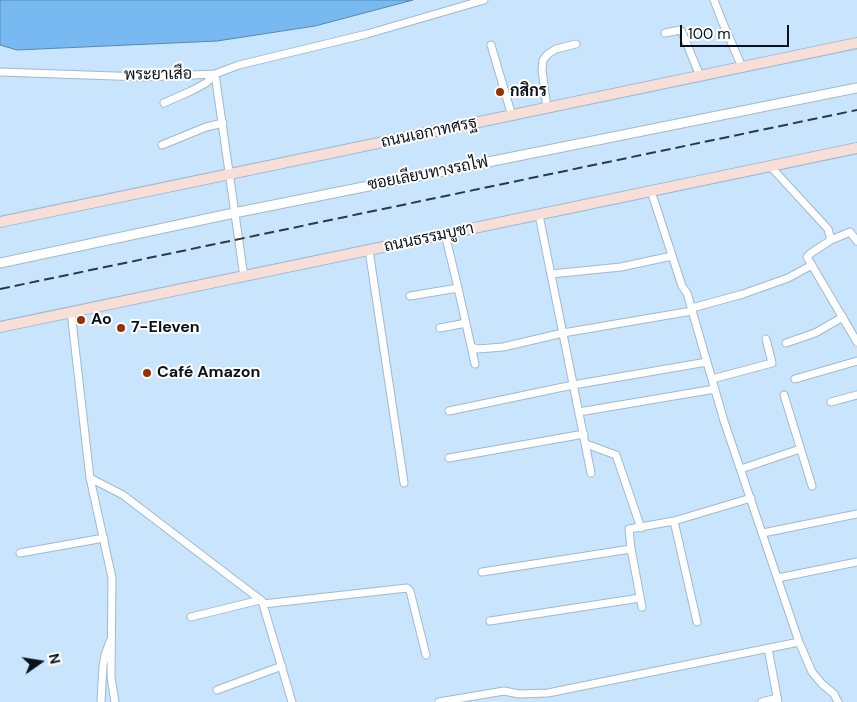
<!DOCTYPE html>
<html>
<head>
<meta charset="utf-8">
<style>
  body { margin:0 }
  #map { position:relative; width:857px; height:702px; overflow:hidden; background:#c9e5fe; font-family:"DM Sans",sans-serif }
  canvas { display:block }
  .north { position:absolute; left:15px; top:637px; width:50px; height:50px; -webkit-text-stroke:4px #fff; paint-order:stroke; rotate:77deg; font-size:14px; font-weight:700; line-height:20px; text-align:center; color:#09121a }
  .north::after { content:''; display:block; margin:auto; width:18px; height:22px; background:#09121a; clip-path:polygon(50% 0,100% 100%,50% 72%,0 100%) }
  .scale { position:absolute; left:680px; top:25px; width:109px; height:22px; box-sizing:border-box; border:2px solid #09121a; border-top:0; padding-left:6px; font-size:15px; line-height:18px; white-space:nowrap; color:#09121a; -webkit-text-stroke:4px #fff; paint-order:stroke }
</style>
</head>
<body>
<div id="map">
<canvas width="857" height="702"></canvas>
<div class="north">N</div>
<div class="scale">100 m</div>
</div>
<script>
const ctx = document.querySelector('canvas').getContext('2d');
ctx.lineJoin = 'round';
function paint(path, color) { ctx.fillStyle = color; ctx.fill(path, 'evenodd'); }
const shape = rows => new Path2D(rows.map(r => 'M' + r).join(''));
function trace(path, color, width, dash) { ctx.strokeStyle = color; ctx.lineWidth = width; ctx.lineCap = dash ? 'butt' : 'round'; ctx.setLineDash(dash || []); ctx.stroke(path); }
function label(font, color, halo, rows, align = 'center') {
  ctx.font = font + ' "DM Sans",Sarabun,sans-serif'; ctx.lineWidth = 4; ctx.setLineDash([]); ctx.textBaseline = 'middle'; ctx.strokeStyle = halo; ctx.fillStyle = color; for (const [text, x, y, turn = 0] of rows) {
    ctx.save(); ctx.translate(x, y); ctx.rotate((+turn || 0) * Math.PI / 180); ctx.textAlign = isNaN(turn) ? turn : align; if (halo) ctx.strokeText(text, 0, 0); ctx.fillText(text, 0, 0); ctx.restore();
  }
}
const water = shape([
  [0,0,413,0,315,26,217,41,17,50,0,45,0,0]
]);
paint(water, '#77b9f0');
trace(water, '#5687b0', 1);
const minor = shape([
  [714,0,722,21,742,67],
  [665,33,680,30,682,32,700,76],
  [491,45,512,116],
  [0,72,143,77,215,74,244,277],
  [164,103,191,91,206,83,215,74,239,65,367,34,484,0],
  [547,108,542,70,543,60,548,54,556,49,576,44],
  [162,145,206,127,223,123],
  [771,167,828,229,831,240,811,253,807,257,857,342],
  [539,215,591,473],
  [445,234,458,288],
  [831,240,850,232,857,241],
  [369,250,404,483],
  [551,274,621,267,672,256],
  [410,296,458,288,471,346,474,348,478,349,503,347,563,333,692,311],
  [692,308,743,294,788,278,812,265],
  [71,312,90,478,112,578,111,677,115,702],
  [440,328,466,323],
  [786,343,815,333,843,317],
  [471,346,475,364],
  [712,379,772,363,766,339],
  [795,379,857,361],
  [784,395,812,486],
  [831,402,857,395],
  [449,411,573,385,707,362],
  [579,412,715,389],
  [586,444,616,455,641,528],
  [449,458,584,434],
  [741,469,800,449],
  [90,478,123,495,262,601,292,702],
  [674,521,697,622],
  [763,533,857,514],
  [20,553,104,538],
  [482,572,631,549],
  [778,578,857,562],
  [263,604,407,588,410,591,426,655],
  [642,607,631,549,629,529,674,521,751,498],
  [191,617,260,600],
  [490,621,640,598],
  [799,642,812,672,822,684,834,694,838,702],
  [768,648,778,702],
  [217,690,282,666],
  [101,701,103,666,105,655,110,641],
  [439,702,504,691,519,694,548,693,799,642,724,421,687,293,682,286,651,191],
  [762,702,777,698]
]);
const tertiary = shape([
  [0,263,234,213,857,88]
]);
const secondary = shape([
  [0,222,857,43],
  [0,327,857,148]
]);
trace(minor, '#9eb9d1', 9);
trace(tertiary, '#9eb9d1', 11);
trace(secondary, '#9eb9d1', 12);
trace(minor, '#fff', 7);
trace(tertiary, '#fff', 9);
trace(secondary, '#f7dfd7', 10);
trace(shape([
  [0,289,857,110]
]), '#2c3843', 2, [10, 5]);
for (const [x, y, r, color] of [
  [500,92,5,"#963100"],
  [81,320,5,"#963100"],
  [121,328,5,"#963100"],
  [147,373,5,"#963100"]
]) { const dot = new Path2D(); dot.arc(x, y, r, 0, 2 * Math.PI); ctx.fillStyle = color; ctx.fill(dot); trace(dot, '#fff', 2); }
label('16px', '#09121a', '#fff', [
  ["พระยาเสือ",158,75,-1],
  ["ถนนเอกาทศรฐ",429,133,-12],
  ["ซอยเลียบทางรถไฟ",428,174,-11],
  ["ถนนธรรมบูชา",429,238,-12]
]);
label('bold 16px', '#09121a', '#fff', [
  ["กสิกร",510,92],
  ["Ao",91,320],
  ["7-Eleven",131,328],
  ["Café Amazon",157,373]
], 'left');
</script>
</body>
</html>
